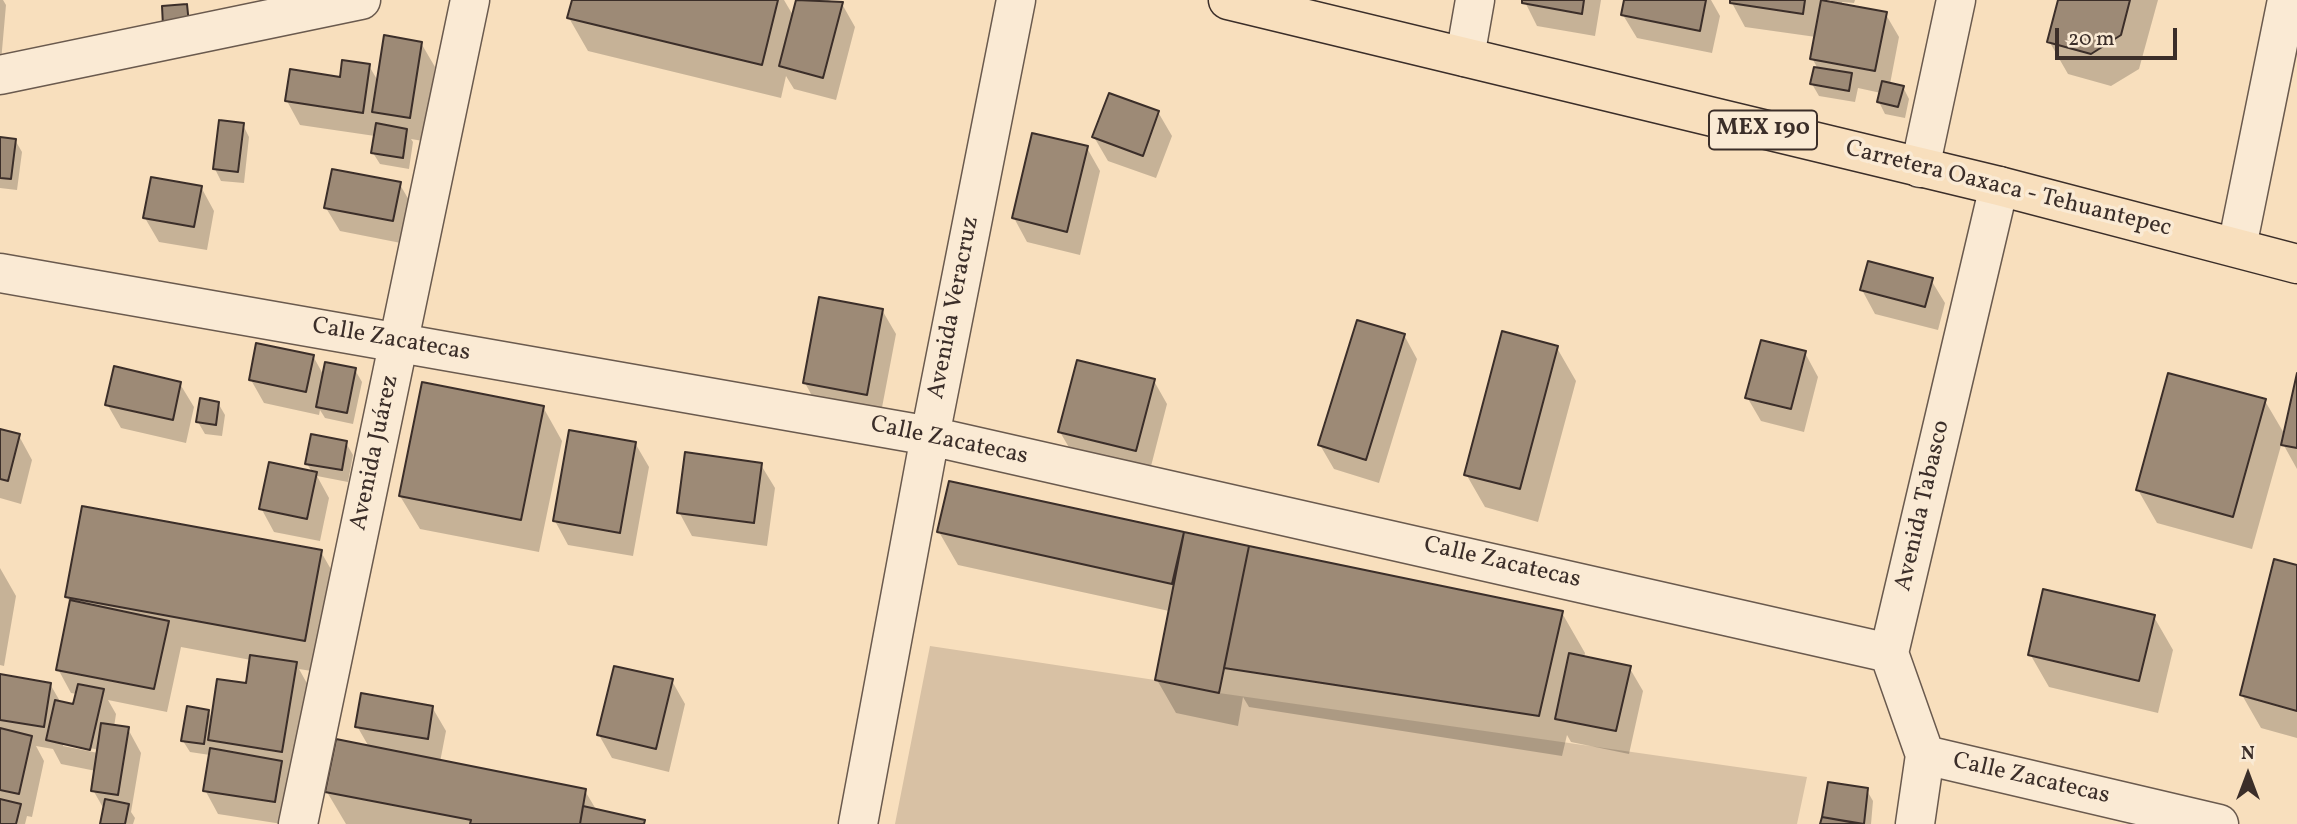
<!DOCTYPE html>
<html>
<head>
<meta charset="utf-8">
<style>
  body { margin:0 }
  #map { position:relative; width:2297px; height:824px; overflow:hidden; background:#f8dfbd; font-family:Vollkorn,serif }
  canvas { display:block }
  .north { position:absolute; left:2213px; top:740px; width:70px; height:70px; -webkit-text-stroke:5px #faead4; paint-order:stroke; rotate:0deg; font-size:19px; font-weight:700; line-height:28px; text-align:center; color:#3b2e29 }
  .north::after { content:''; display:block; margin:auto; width:24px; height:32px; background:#3b2e29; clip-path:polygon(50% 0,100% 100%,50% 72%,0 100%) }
  .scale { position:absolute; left:2055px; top:28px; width:122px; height:32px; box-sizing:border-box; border:4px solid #3b2e29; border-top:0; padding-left:9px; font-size:21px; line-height:24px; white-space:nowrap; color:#3b2e29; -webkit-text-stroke:5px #faead4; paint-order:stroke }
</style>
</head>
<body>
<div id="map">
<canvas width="2297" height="824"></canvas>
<div class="north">N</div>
<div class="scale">20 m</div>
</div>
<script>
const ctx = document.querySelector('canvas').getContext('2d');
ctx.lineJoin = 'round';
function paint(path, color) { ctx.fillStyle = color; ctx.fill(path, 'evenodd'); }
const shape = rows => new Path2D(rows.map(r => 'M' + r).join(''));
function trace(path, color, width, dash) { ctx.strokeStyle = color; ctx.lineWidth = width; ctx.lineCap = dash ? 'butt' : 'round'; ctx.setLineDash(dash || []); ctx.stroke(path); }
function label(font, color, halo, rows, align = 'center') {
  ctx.font = font + ' Vollkorn,serif'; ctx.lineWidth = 7; ctx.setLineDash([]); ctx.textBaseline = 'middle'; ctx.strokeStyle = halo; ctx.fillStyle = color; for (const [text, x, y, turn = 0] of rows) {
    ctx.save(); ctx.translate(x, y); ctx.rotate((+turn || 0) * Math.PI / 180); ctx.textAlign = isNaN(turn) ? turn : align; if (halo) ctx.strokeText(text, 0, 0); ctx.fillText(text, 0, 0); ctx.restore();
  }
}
paint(shape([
  [930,646,1155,680,1219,693,1807,777,1797,824,895,824]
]), '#d8c1a4');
paint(shape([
  [0,0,3,0,6,5,0,73],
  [573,0,784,0,794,17,798,0,828,0,842,4,855,27,836,100,794,89,786,76,781,98,588,51,569,18],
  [1524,0,1601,0,1595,36,1537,26],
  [1626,0,1711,0,1720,16,1712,53,1637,38,1623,15],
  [1732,0,1822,0,1832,2,1831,0,1855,0,1854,3,1842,2,1842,4,1885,13,1899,37,1890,84,1903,87,1909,99,1905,118,1885,114,1879,102,1881,93,1858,88,1855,102,1819,96,1812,84,1818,69,1812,58,1816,37,1745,27,1732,3],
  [2060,0,2158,0,2139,69,2111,86,2068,74,2049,41],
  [421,43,435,67,423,141,411,139,413,142,409,169,380,164,373,153,375,136,300,125,287,101,369,66,378,81],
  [1158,112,1172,136,1156,178,1108,161,1094,137],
  [243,125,249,137,244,183,221,181,215,169],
  [0,139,15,140,22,152,17,190,0,188],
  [1087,148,1100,171,1080,255,1027,242,1014,218],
  [399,183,413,207,406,244,340,231,326,208],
  [201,187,214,211,207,250,159,242,145,218],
  [1931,280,1945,303,1938,330,1875,314,1862,290],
  [882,310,896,334,880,418,818,407,805,383],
  [1404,335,1417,359,1379,483,1334,469,1320,445],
  [1557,348,1576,381,1538,522,1485,507,1466,474],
  [1805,353,1818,377,1804,432,1761,421,1747,397],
  [313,356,324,376,355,370,362,382,353,424,325,418,320,410,319,415,264,403,251,380],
  [1154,381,1167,404,1149,474,1074,456,1060,432],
  [2297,381,2297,469,2282,442,2252,549,2157,523,2138,490,2265,401,2285,435],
  [180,384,194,407,186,443,121,428,107,404],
  [218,403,225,415,222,436,205,434,198,422],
  [543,407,562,441,539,552,420,529,400,496],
  [0,431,19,436,32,460,21,504,0,498],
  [346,443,353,455,348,482,317,476,329,498,320,541,274,532,261,508,313,473,307,464],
  [635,443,649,467,633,556,568,545,555,521],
  [761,465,775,488,767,546,692,536,679,512],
  [950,483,1562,613,1585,653,1584,658,1629,667,1643,691,1629,754,1571,742,1567,735,1562,756,1249,707,1243,697,1238,726,1176,713,1157,680,1169,611,958,565,939,532],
  [321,552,340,585,324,673,299,669,309,687,295,775,288,774,295,786,282,824,218,814,205,790,210,755,190,752,183,741,208,711,213,720,247,685,251,660,181,647,167,712,108,700,116,714,114,727,128,729,141,753,131,812,135,818,133,824,102,824,105,811,93,790,96,771,61,764,53,749,36,746,44,761,32,817,27,816,25,824,0,824,0,676,50,684,61,703,74,706,77,694,71,693,58,669,71,604,67,597],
  [63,742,99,750,98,753,63,746],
  [2297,566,2297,738,2261,728,2242,695],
  [0,568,16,596,4,666,0,665],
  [2154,617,2173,650,2158,713,2049,687,2030,654],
  [672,681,685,704,669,772,612,758,599,735],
  [432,707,446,731,440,762,585,791,597,811,645,824,346,824,327,792,369,747,357,726],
  [1829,784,1866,789,1873,801,1871,824,1821,824]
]), '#0003');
const building = shape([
  [572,0,778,0,762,65,567,18,572,0],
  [796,0,843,2,823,78,779,66,796,0],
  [1522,0,1584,0,1582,14,1522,3,1522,0],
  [1624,0,1706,0,1700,31,1621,15,1624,0],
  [1730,0,1805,0,1803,14,1730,3,1730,0],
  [1821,0,1887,12,1875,71,1810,59,1821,0],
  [2058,0,2130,0,2121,35,2091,54,2047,42,2058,0],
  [187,4,189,24,163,26,162,6,187,4],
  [384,35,422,42,410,118,372,112,384,35],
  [342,60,370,64,363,113,285,101,290,69,340,77,342,60],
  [1814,67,1852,73,1849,91,1810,84,1814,67],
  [1882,81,1904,86,1898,107,1877,102,1882,81],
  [1109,93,1159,111,1143,156,1092,137,1109,93],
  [219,120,244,123,238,172,213,169,219,120],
  [376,123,407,129,403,158,371,153,376,123],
  [1032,133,1088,146,1067,232,1012,218,1032,133],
  [0,137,16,139,11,179,0,178,0,137],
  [332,169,401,182,393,221,324,208,332,169],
  [151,177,202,186,194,227,143,218,151,177],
  [1868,261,1933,278,1925,307,1860,290,1868,261],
  [819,297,883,309,867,395,803,383,819,297],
  [1357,320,1405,334,1366,460,1318,445,1357,320],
  [1502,331,1558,346,1520,489,1464,475,1502,331],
  [1761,340,1806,351,1791,409,1745,398,1761,340],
  [256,343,314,355,306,392,249,380,256,343],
  [1077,360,1155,379,1136,451,1058,432,1077,360],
  [325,362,356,368,347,413,316,407,325,362],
  [114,366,181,382,173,420,105,405,114,366],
  [2168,373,2266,399,2233,517,2136,490,2168,373],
  [2297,373,2297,448,2281,445,2297,373],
  [422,382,544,406,521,520,399,496,422,382],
  [200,398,219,402,216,425,196,422,200,398],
  [0,429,20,434,8,481,0,479,0,429],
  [569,430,636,442,620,533,553,521,569,430],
  [311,434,347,441,342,470,305,464,311,434],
  [685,452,762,463,754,523,677,513,685,452],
  [269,462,317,472,307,519,259,509,269,462],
  [949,481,1184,532,1172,584,937,532,949,481],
  [82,506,322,550,305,641,65,597,82,506],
  [1184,532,1249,546,1219,693,1155,680,1184,532],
  [1249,546,1563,611,1539,716,1224,668,1249,546],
  [2274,559,2297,565,2297,711,2240,695,2274,559],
  [2043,589,2155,615,2139,681,2028,655,2043,589],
  [70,600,169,621,154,689,56,670,70,600],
  [1569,653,1631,666,1616,731,1555,719,1569,653],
  [250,655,297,662,282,752,208,740,217,679,246,683,250,655],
  [614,666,673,679,656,749,597,735,614,666],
  [0,674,51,683,44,727,0,720,0,674],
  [78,684,104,689,90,750,46,740,55,700,73,704,78,684],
  [361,693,433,706,428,739,355,727,361,693],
  [187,706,209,710,204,744,181,741,187,706],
  [101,723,129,727,118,795,91,791,101,723],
  [0,728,32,736,19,794,0,790,0,728],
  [336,739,586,789,580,824,470,824,471,820,325,792,336,739],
  [210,748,282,761,275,802,203,791,210,748],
  [1828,782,1868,788,1864,824,1822,817,1828,782],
  [0,799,21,804,16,824,0,824,0,799],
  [105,799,129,804,125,824,100,824,105,799],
  [583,806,645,820,644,824,580,824,583,806],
  [1822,817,1861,824,1820,824,1822,817]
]);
paint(building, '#9d8a76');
trace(building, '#3b2e29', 2);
const minor = shape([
  [1465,57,1475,0],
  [0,75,361,0],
  [1920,168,1956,0],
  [2237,247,2287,0],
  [0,273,930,436,1889,653],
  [1925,755,2219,824],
  [298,824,470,0],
  [858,824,930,436,1016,0],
  [1915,824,1925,755,1889,653,1999,186]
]);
const major = shape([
  [1228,0,1999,186,2297,264]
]);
trace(minor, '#6a5a4e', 41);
trace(major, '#3b2e29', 41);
trace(minor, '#faead4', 38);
trace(major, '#f8dfbd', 38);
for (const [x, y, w] of [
  [1763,130,108]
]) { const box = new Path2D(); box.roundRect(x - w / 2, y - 19.5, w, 39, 5); ctx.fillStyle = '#faead4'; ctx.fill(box); trace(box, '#3b2e29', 2); }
label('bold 23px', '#3b2e29', null, [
  ["MEX 190",1763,130]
]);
label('24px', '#3b2e29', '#faead4', [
  ["Carretera Oaxaca - Tehuantepec",2008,190,14],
  ["Avenida Veracruz",955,308,-79],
  ["Calle Zacatecas",391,341,10],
  ["Calle Zacatecas",949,442,12],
  ["Avenida Juárez",376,453,-78],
  ["Avenida Tabasco",1924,506,-77],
  ["Calle Zacatecas",1502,564,13],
  ["Calle Zacatecas",2031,780,13]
]);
</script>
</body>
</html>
